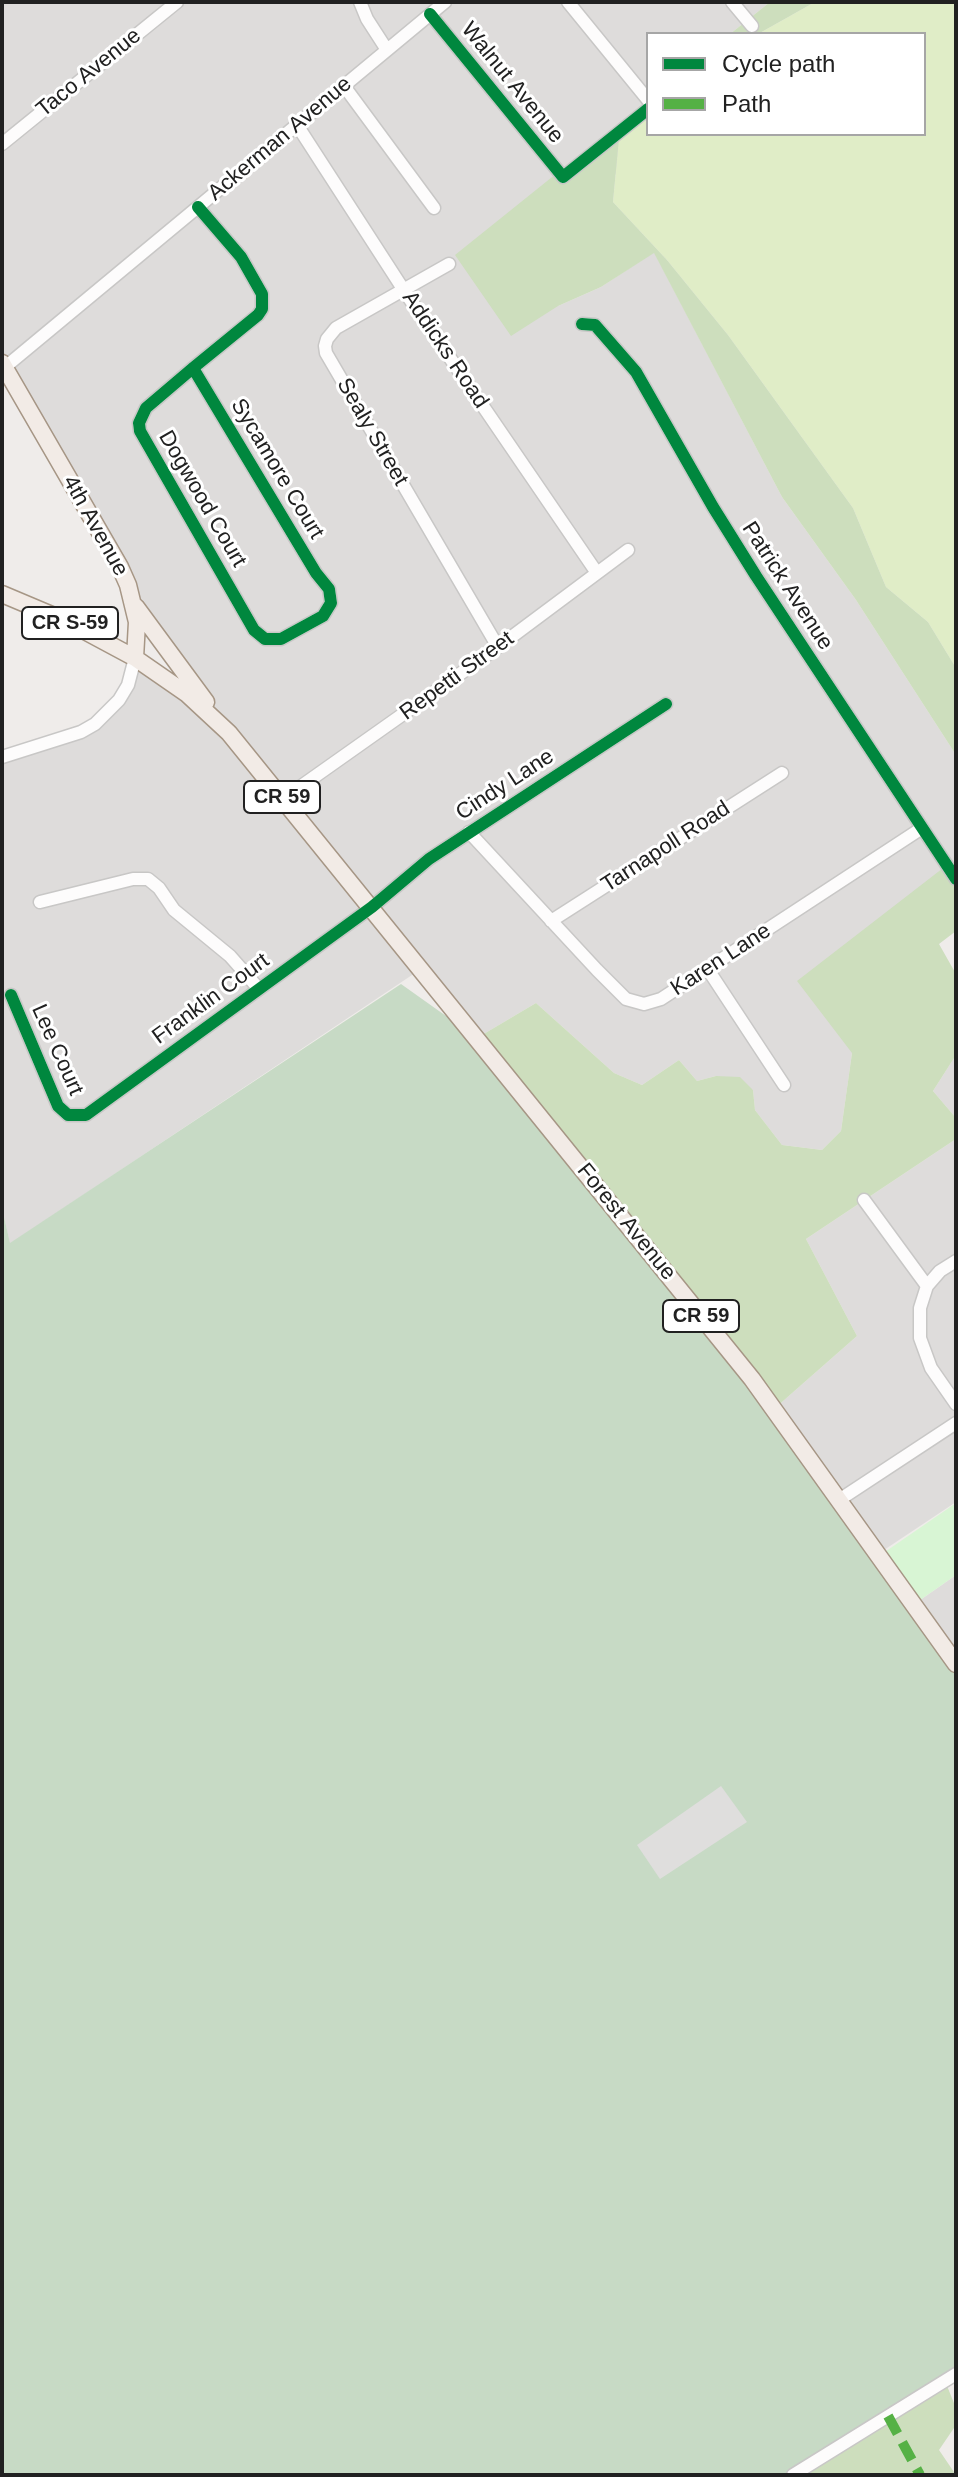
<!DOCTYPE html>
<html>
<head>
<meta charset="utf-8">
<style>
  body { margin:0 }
  #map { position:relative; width:958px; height:2477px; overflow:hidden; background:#efecea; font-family:Helvetica,sans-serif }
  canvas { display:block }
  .frame { position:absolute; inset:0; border:4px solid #212121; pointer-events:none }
  .legend { position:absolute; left:646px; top:32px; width:280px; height:104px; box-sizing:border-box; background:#fff; border:2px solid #a6a6a6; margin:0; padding:10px 14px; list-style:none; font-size:24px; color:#212121 }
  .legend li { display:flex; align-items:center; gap:16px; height:40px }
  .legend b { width:40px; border:2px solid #a6a6a6 }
</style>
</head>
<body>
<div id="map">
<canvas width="958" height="2477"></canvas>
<div class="frame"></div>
<ul class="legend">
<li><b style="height:10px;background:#00873e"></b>Cycle path</li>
<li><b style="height:10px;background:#55b145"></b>Path</li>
</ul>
</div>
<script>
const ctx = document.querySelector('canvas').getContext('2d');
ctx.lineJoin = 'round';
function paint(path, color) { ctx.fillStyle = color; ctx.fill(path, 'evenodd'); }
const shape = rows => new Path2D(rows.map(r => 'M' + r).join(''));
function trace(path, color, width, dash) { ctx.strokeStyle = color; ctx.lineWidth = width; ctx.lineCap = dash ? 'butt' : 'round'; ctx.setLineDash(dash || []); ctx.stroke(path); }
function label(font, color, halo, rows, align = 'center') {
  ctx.font = font + ' Helvetica,sans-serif'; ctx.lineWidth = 6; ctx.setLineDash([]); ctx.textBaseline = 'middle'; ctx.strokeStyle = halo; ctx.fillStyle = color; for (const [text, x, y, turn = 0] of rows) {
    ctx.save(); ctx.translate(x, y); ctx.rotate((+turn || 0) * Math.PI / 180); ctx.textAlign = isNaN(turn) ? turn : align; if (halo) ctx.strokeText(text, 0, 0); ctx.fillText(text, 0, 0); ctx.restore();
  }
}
paint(shape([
  [2,2,770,2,730,34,648,34,648,100,558,306,601,287,654,252,782,497,856,600,956,755,956,879,852,1053,841,1131,822,1150,782,1145,755,1110,753,1090,716,1076,697,1081,679,1060,642,1085,614,1073,536,1003,477,1038,421,969,10,1244,2,1208,2,757,81,732,108,714,135,658,209,713,133,603,2,363],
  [956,1055,956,1118,933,1091],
  [956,1139,956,1502,878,1554,774,1409,857,1336,806,1239],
  [956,1575,956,1664,913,1605]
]), '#dedcdb');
paint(shape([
  [815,2,956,2,956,668,928,622,886,587,853,508,728,335,667,260,613,202,619,138,648,114,648,134,924,134,924,34,758,34]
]), '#e0edc7');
paint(shape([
  [770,2,815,2,758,34,730,34],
  [648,100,619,138,613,202,667,260,728,335,853,508,886,587,928,622,956,668,956,755,856,600,782,497,654,253,601,287,558,306,511,336,455,255],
  [947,865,956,879,956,931,939,944,956,974,956,1055,933,1091,956,1118,956,1139,806,1239,857,1336,774,1409,477,1038,536,1003,614,1073,642,1085,679,1060,697,1081,716,1076,740,1077,753,1090,755,1110,782,1145,822,1150,841,1131,852,1053,797,981],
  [945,2381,956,2408,956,2425,939,2450,956,2475,793,2475]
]), '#cddebd');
paint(shape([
  [401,984,477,1038,752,1379,956,1664,956,2374,793,2475,2,2475,2,1208,10,1243]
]), '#c7dac5');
paint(shape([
  [956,1503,956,1575,913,1605,879,1556]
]), '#d8f5d4');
paint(shape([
  [721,1786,747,1822,660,1879,637,1845]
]), '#dfdedd');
const minor = shape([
  [360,2,367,19,387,50],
  [568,2,648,100],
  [732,2,752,26],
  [430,14,563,177,648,109],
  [344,86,434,208],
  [297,125,405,292,597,573],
  [2,144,177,2],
  [449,264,336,328,327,339,325,346,326,353,498,647],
  [582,324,595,325,636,372,713,507,756,576,956,879],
  [4,368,445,2],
  [193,368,316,573,329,589,331,603,323,616,281,639,265,639,254,630,140,431,139,423,146,408,193,368,258,315,262,309,262,294,241,257,198,207],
  [2,757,81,732,95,724,119,700,128,685,135,658],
  [283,799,498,647,628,550],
  [469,832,597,970,626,999,644,1004,661,999,922,828],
  [40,902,133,879,148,879,159,888,174,910,230,956,259,989],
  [551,921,782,773],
  [707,968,784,1085],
  [11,995,58,1106,68,1115,86,1115,372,907,429,859,666,704],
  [864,1200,927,1286,920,1308,920,1338,931,1368,956,1404],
  [927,1286,940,1271,956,1261],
  [839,1500,956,1423],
  [793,2475,956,2374]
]);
const major = shape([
  [2,363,120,567,128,585,137,622,135,658],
  [2,594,66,621,135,658,187,694,229,733,752,1379,956,1664],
  [136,607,206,702]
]);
trace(minor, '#c8c7c6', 15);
trace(major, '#a69685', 19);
trace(minor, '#fdfcfc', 12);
trace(major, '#f2ebe6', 16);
trace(shape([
  [888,2416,920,2475]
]), '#55b145', 10, [20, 10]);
trace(shape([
  [430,14,563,177,648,109],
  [582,324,595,325,636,372,713,507,756,576,956,879],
  [193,368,316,573,329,589,331,603,323,616,281,639,265,639,254,630,140,431,139,423,146,408,193,368,258,315,262,309,262,294,241,257,198,207],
  [11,995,58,1106,68,1115,86,1115,372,907,429,859,666,704]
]), '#00873e', 12);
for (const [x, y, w] of [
  [70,623,96],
  [282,797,76],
  [701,1316,76]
]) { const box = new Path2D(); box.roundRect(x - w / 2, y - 16, w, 32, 6); ctx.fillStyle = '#fff'; ctx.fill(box); trace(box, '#212121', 2); }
label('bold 20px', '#212121', null, [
  ["CR S-59",70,623],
  ["CR 59",282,797],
  ["CR 59",701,1316]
]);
label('22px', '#212121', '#fff', [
  ["Taco Avenue",89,73,-39],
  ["Walnut Avenue",512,83,51],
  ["Ackerman Avenue",280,139,-40],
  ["Addicks Road",445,350,56],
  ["Sealy Street",372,432,60],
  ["Sycamore Court",277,469,59],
  ["Dogwood Court",202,499,60],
  ["4th Avenue",95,526,61],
  ["Patrick Avenue",787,586,57],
  ["Repetti Street",457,676,-36],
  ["Cindy Lane",505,785,-33],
  ["Tarnapoll Road",666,847,-33],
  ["Karen Lane",721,960,-33],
  ["Franklin Court",211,999,-36],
  ["Lee Court",57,1050,66],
  ["Forest Avenue",626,1222,51]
]);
</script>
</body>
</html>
